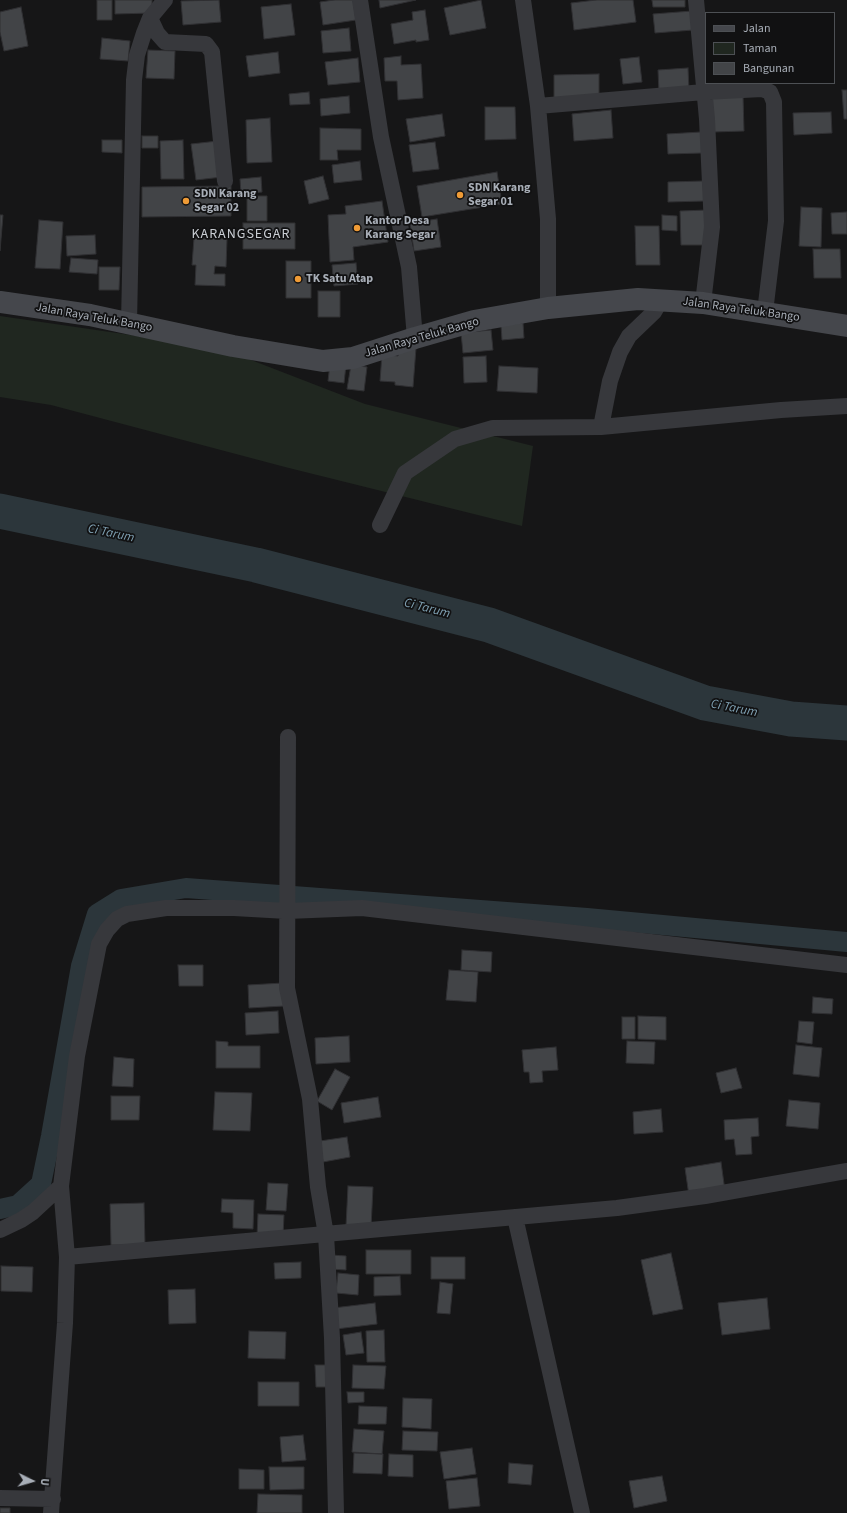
<!DOCTYPE html>
<html>
<head>
<meta charset="utf-8">
<style>
  body { margin:0 }
  #map { position:relative; width:847px; height:1513px; overflow:hidden; background:#161617; font-family:"Source Sans 3",sans-serif }
  canvas { display:block }
  .legend { position:absolute; left:705px; top:12px; width:130px; height:72px; box-sizing:border-box; background:#111112; border:1px solid #4d5054; margin:0; padding:5px 7px; list-style:none; font-size:12px; color:#a8aeb7 }
  .legend li { display:flex; align-items:center; gap:8px; height:20px }
  .legend b { width:20px; border:1px solid #4d5054 }
  .north { position:absolute; left:12px; top:1461px; width:40px; height:40px; -webkit-text-stroke:3px #111112; paint-order:stroke; rotate:95deg; font-size:11px; font-weight:700; line-height:16px; text-align:center; color:#a8aeb7 }
  .north::after { content:''; display:block; margin:auto; width:14px; height:18px; background:#a8aeb7; clip-path:polygon(50% 0,100% 100%,50% 72%,0 100%) }
</style>
</head>
<body>
<div id="map">
<canvas width="847" height="1513"></canvas>
<ul class="legend">
<li><b style="height:5px;background:#45474c"></b>Jalan</li>
<li><b style="height:11px;background:#202720"></b>Taman</li>
<li><b style="height:11px;background:#424447"></b>Bangunan</li>
</ul>
<div class="north">U</div>
</div>
<script>
const ctx = document.querySelector('canvas').getContext('2d');
ctx.lineJoin = 'round';
function paint(path, color) { ctx.fillStyle = color; ctx.fill(path, 'evenodd'); }
const shape = rows => new Path2D(rows.map(r => 'M' + r).join(''));
function trace(path, color, width, dash) { ctx.strokeStyle = color; ctx.lineWidth = width; ctx.lineCap = dash ? 'butt' : 'round'; ctx.setLineDash(dash || []); ctx.stroke(path); }
function label(font, color, halo, rows, align = 'center') {
  ctx.font = font + ' "Source Sans 3",sans-serif'; ctx.lineWidth = 3.5; ctx.setLineDash([]); ctx.textBaseline = 'middle'; ctx.strokeStyle = halo; ctx.fillStyle = color; for (const [text, x, y, turn = 0] of rows) {
    ctx.save(); ctx.translate(x, y); ctx.rotate((+turn || 0) * Math.PI / 180); ctx.textAlign = isNaN(turn) ? turn : align; if (halo) ctx.strokeText(text, 0, 0); ctx.fillText(text, 0, 0); ctx.restore();
  }
}
paint(shape([
  [0,316,220,348,365,404,533,446,522,526,285,467,51,405,0,397]
]), '#202720');
trace(shape([
  [0,1209,18,1205,41,1184,51,1136,81,966,97,914,121,899,186,888,587,918,847,942]
]), '#2c363b', 20);
trace(shape([
  [0,511,256,565,489,625,705,703,791,719,847,723]
]), '#2c363b', 35);
const building = shape([
  [97,0,112,0,112,20,97,20,97,0],
  [115,0,152,0,152,13,115,14,115,0],
  [219,0,221,22,183,25,181,1,219,0],
  [334,0,353,0,356,20,323,25,320,2,334,0],
  [379,0,416,0,380,8,379,0],
  [481,0,486,28,450,35,444,8,481,0],
  [596,0,633,0,636,22,574,30,571,3,596,0],
  [652,0,685,0,685,7,653,7,652,0],
  [291,4,295,35,264,39,261,7,291,4],
  [21,7,28,46,4,51,0,32,0,12,21,7],
  [425,10,429,40,416,42,416,40,394,44,391,24,413,20,412,12,425,10],
  [692,11,693,30,655,33,653,14,692,11],
  [349,28,351,51,323,53,321,31,349,28],
  [102,38,130,41,128,61,100,59,102,38],
  [148,50,175,51,174,79,146,78,148,50],
  [278,52,280,73,249,77,246,56,278,52],
  [401,56,401,65,421,64,423,98,398,100,397,81,385,81,384,58,401,56],
  [639,57,642,82,623,84,620,59,639,57],
  [358,58,360,82,328,85,325,62,358,58],
  [688,68,689,91,659,93,658,70,688,68],
  [599,74,599,98,554,100,554,75,599,74],
  [842,90,847,90,847,119,844,119,842,90],
  [309,92,310,104,290,105,289,94,309,92],
  [349,96,350,113,321,116,320,99,349,96],
  [743,96,744,131,713,132,712,98,743,96],
  [485,107,515,107,516,139,485,140,485,107],
  [611,110,613,138,574,141,572,114,611,110],
  [831,112,832,133,794,135,793,113,831,112],
  [442,114,445,136,410,142,406,119,442,114],
  [270,118,272,162,247,163,246,120,270,118],
  [320,128,361,129,361,150,337,150,338,160,320,160,320,128],
  [701,132,702,153,668,154,667,134,701,132],
  [142,136,158,136,158,148,142,148,142,136],
  [102,140,122,140,122,153,102,152,102,140],
  [183,140,184,179,161,179,160,141,183,140],
  [218,141,222,177,196,180,191,144,218,141],
  [435,142,439,169,413,172,409,145,435,142],
  [360,161,362,180,334,183,332,165,360,161],
  [497,172,502,204,422,217,417,186,497,172],
  [323,176,329,199,309,204,304,181,323,176],
  [261,177,262,192,241,194,240,179,261,177],
  [703,181,704,201,668,202,668,182,703,181],
  [231,186,231,216,142,217,142,187,231,186],
  [247,196,267,196,267,221,247,221,247,196],
  [382,201,388,242,353,247,354,260,330,262,328,215,346,214,345,206,382,201],
  [801,207,822,208,821,247,799,246,801,207],
  [707,210,708,245,681,245,680,211,707,210],
  [847,212,847,234,832,234,831,213,847,212],
  [0,215,3,215,0,251,0,215],
  [662,215,677,216,677,231,662,230,662,215],
  [437,219,441,247,414,251,410,223,437,219],
  [39,220,63,222,60,269,35,268,39,220],
  [243,223,295,223,295,249,243,249,243,223],
  [635,226,659,226,660,265,636,265,635,226],
  [95,235,96,254,67,256,66,236,95,235],
  [194,238,227,239,226,267,215,266,214,274,225,274,225,286,195,285,196,265,192,265,194,238],
  [813,249,840,249,841,278,814,278,813,249],
  [71,258,98,260,97,274,69,272,71,258],
  [286,261,311,261,311,298,286,298,286,261],
  [356,263,358,284,334,286,332,265,356,263],
  [99,267,120,267,119,290,99,290,99,267],
  [318,291,340,291,340,317,318,317,318,291],
  [523,323,524,338,502,340,501,325,523,323],
  [491,330,493,350,463,353,461,333,491,330],
  [399,346,416,348,413,387,395,385,395,382,380,381,382,354,398,356,399,346],
  [486,356,487,382,464,383,463,357,486,356],
  [330,364,346,365,344,383,328,381,330,364],
  [351,365,367,367,364,391,347,389,351,365],
  [499,366,538,368,537,393,497,391,499,366],
  [462,950,492,952,491,972,461,970,462,950],
  [178,965,203,965,203,986,179,986,178,965],
  [449,970,478,972,476,1002,446,1000,449,970],
  [283,983,284,1006,249,1008,248,985,283,983],
  [813,997,833,999,832,1014,812,1013,813,997],
  [278,1011,279,1033,246,1035,245,1013,278,1011],
  [638,1016,666,1017,666,1040,638,1039,638,1016],
  [622,1017,635,1017,635,1039,622,1039,622,1017],
  [799,1021,814,1022,812,1044,797,1042,799,1021],
  [349,1036,350,1062,316,1064,315,1038,349,1036],
  [216,1041,228,1042,228,1046,260,1046,260,1068,216,1068,216,1041],
  [627,1041,655,1042,654,1064,626,1063,627,1041],
  [796,1045,822,1048,819,1077,793,1074,796,1045],
  [556,1047,558,1070,542,1071,543,1082,530,1083,529,1072,524,1072,522,1050,556,1047],
  [114,1057,134,1059,133,1087,112,1086,114,1057],
  [736,1068,742,1088,721,1093,716,1073,736,1068],
  [335,1069,350,1077,332,1110,317,1101,335,1069],
  [215,1092,252,1093,250,1131,213,1130,215,1092],
  [111,1096,140,1096,139,1120,111,1120,111,1096],
  [378,1097,381,1117,344,1123,341,1103,378,1097],
  [789,1100,820,1103,818,1129,786,1126,789,1100],
  [661,1109,663,1132,634,1134,633,1112,661,1109],
  [758,1118,759,1136,751,1137,752,1154,736,1155,734,1139,725,1140,724,1120,758,1118],
  [347,1137,350,1157,323,1162,320,1141,347,1137],
  [721,1162,725,1191,689,1196,685,1168,721,1162],
  [268,1183,288,1184,286,1211,266,1210,268,1183],
  [348,1186,373,1187,371,1228,346,1226,348,1186],
  [222,1199,254,1200,253,1229,233,1228,233,1213,221,1212,222,1199],
  [144,1203,145,1245,111,1245,110,1204,144,1203],
  [258,1214,284,1215,283,1237,257,1236,258,1214],
  [366,1250,411,1250,411,1274,366,1274,366,1250],
  [671,1253,683,1309,653,1315,641,1260,671,1253],
  [331,1255,346,1256,346,1270,330,1269,331,1255],
  [431,1257,465,1257,465,1279,431,1279,431,1257],
  [301,1262,301,1278,275,1279,274,1263,301,1262],
  [1,1266,33,1267,32,1292,1,1291,1,1266],
  [338,1273,359,1275,358,1295,336,1293,338,1273],
  [400,1276,401,1295,374,1296,374,1277,400,1276],
  [440,1282,453,1284,450,1314,437,1313,440,1282],
  [195,1289,196,1323,169,1324,168,1290,195,1289],
  [767,1298,770,1329,722,1335,718,1303,767,1298],
  [375,1303,377,1324,336,1329,333,1308,375,1303],
  [384,1330,385,1362,367,1362,366,1331,384,1330],
  [249,1331,286,1332,285,1359,248,1358,249,1331],
  [361,1332,364,1353,346,1355,343,1335,361,1332],
  [315,1365,330,1365,330,1387,316,1387,315,1365],
  [353,1365,386,1366,384,1389,352,1388,353,1365],
  [258,1382,299,1382,299,1406,258,1406,258,1382],
  [347,1392,364,1392,364,1402,348,1403,347,1392],
  [403,1398,432,1399,431,1429,402,1427,403,1398],
  [359,1406,387,1407,386,1424,358,1424,359,1406],
  [354,1429,384,1431,382,1454,352,1452,354,1429],
  [403,1431,438,1432,437,1451,402,1450,403,1431],
  [303,1435,306,1460,282,1462,280,1437,303,1435],
  [472,1448,476,1474,444,1479,440,1452,472,1448],
  [354,1453,383,1454,382,1474,353,1473,354,1453],
  [389,1454,413,1455,413,1477,388,1476,389,1454],
  [509,1463,533,1465,531,1485,508,1483,509,1463],
  [269,1467,304,1467,304,1489,270,1490,269,1467],
  [239,1469,264,1470,264,1489,239,1489,239,1469],
  [662,1476,667,1501,634,1508,629,1481,662,1476],
  [477,1478,480,1506,449,1509,446,1481,477,1478],
  [258,1494,302,1495,302,1513,257,1513,258,1494],
  [0,1508,10,1508,10,1513,0,1513,0,1508]
]);
paint(building, '#424447');
trace(building, '#303033', 1);
trace(shape([
  [360,0,381,137,409,267,415,338],
  [523,0,538,106,548,219,548,308],
  [696,0,707,119,712,227,703,303],
  [150,18,157,33,165,42,206,44,212,52,225,181],
  [538,106,704,92,762,89,770,92,774,102,776,221,765,312],
  [129,323,134,80,137,55,144,33,150,18,165,0],
  [601,427,610,381,620,352,629,336,654,312,661,300],
  [380,525,405,473,455,439,493,428,601,427,781,410,847,406],
  [288,737,287,988,310,1099,318,1187,326,1235,332,1338,336,1513],
  [515,1217,582,1513],
  [0,1230,21,1220,33,1212,61,1186],
  [67,1257,617,1208,705,1196,847,1171],
  [0,1498,53,1499],
  [51,1513,65,1323,67,1257,61,1186,77,1056,99,944,107,930,117,919,127,914,166,908,234,908,287,911,362,908,847,965]
]), '#37383c', 16);
trace(shape([
  [0,302,90,315,233,346,323,361,353,358,415,338,474,321,548,308,638,299,703,303,847,326]
]), '#45474c', 22);
for (const [x, y, r, color] of [
  [460,195,4,"#ef9b36"],
  [186,201,4,"#ef9b36"],
  [357,228,4,"#ef9b36"],
  [298,279,4,"#ef9b36"]
]) { const dot = new Path2D(); dot.arc(x, y, r, 0, 2 * Math.PI); ctx.fillStyle = color; ctx.fill(dot); trace(dot, '#111112', 1.5); }
label('bold 12px', '#a8aeb7', '#111112', [
  ["SDN Karang",468,188],
  ["Segar 01",468,202],
  ["SDN Karang",194,194],
  ["Segar 02",194,208],
  ["Kantor Desa",365,221],
  ["Karang Segar",365,235],
  ["TK Satu Atap",306,279]
], 'left');
label('12px', '#a8aeb7', '#111112', [
  ["Jalan Raya Teluk Bango",741,310,8],
  ["Jalan Raya Teluk Bango",94,318,10],
  ["Jalan Raya Teluk Bango",422,338,-16]
]);
label('italic 13px', '#7fa0b2', '#111112', [
  ["Ci Tarum",111,534,12],
  ["Ci Tarum",427,609,14],
  ["Ci Tarum",734,709,11]
]);
ctx.letterSpacing = '1px';
label('14px', '#c9cdd3', '#111112', [
  ["KARANGSEGAR",241,235]
]);
ctx.letterSpacing = '0px';
</script>
</body>
</html>
